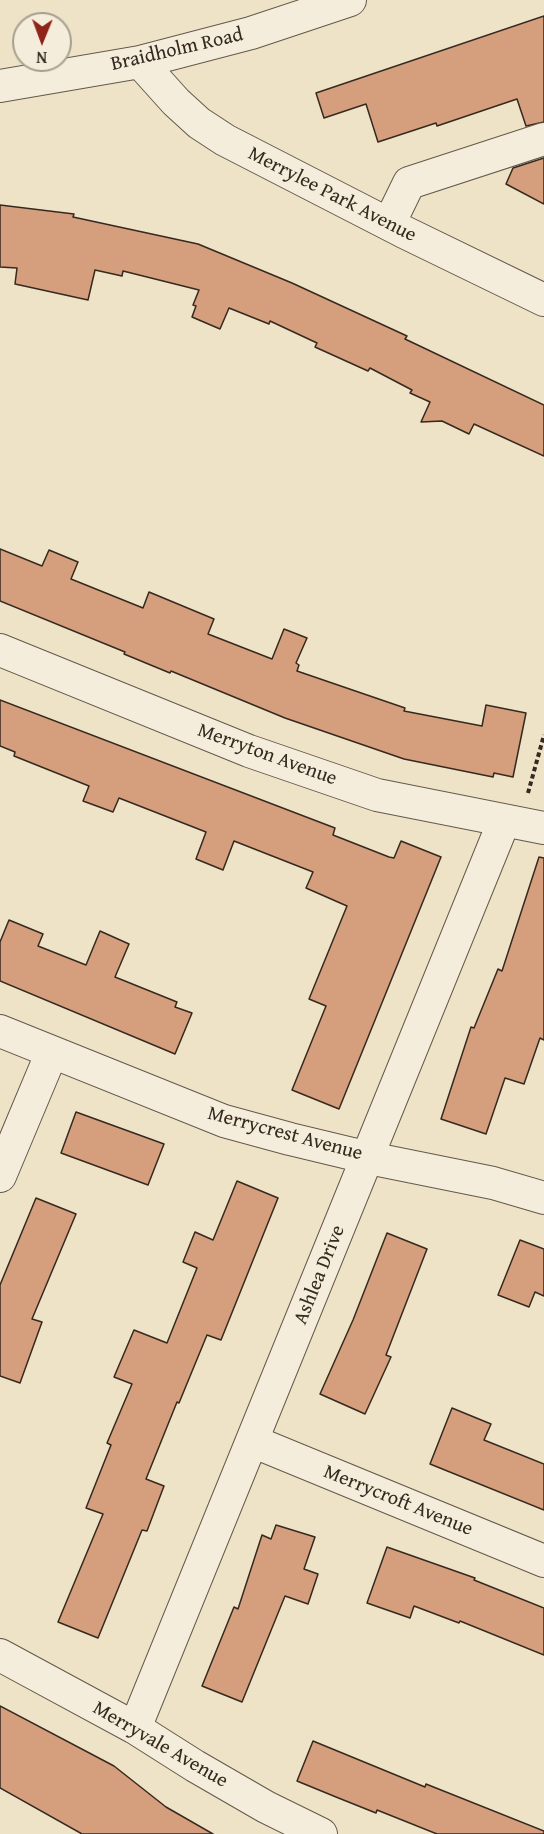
<!DOCTYPE html>
<html>
<head>
<meta charset="utf-8">
<style>
  body { margin:0 }
  #map { position:relative; width:544px; height:1834px; overflow:hidden; background:#efe3c7; font-family:"Gentium Book Plus",serif }
  canvas { display:block }
  .north { position:absolute; left:12px; top:12px; width:60px; height:60px; box-sizing:border-box; background:#f5eddb; border:2px solid #a89f90; border-radius:50%; rotate:181deg; font-size:16px; font-weight:700; line-height:24px; text-align:center; color:#352920 }
  .north::after { content:''; display:block; margin:auto; width:21px; height:27px; background:#8f2418; clip-path:polygon(50% 0,100% 100%,50% 72%,0 100%) }
</style>
</head>
<body>
<div id="map">
<canvas width="544" height="1834"></canvas>
<div class="north">N</div>
</div>
<script>
const ctx = document.querySelector('canvas').getContext('2d');
ctx.lineJoin = 'round';
function paint(path, color) { ctx.fillStyle = color; ctx.fill(path, 'evenodd'); }
const shape = rows => new Path2D(rows.map(r => 'M' + r).join(''));
function trace(path, color, width, dash) { ctx.strokeStyle = color; ctx.lineWidth = width; ctx.lineCap = dash ? 'butt' : 'round'; ctx.setLineDash(dash || []); ctx.stroke(path); }
function label(font, color, halo, rows, align = 'center') {
  ctx.font = font + ' "Gentium Book Plus",serif'; ctx.lineWidth = 5; ctx.setLineDash([]); ctx.textBaseline = 'middle'; ctx.strokeStyle = halo; ctx.fillStyle = color; for (const [text, x, y, turn = 0] of rows) {
    ctx.save(); ctx.translate(x, y); ctx.rotate((+turn || 0) * Math.PI / 180); ctx.textAlign = isNaN(turn) ? turn : align; if (halo) ctx.strokeText(text, 0, 0); ctx.fillText(text, 0, 0); ctx.restore();
  }
}
const building = shape([
  [544,16,544,122,526,126,517,99,437,126,436,123,378,142,366,104,324,118,316,93,544,16],
  [544,158,544,204,506,184,513,168,544,158],
  [0,205,74,214,73,217,198,244,292,283,407,336,405,339,544,405,544,456,474,424,469,434,442,421,421,422,430,402,410,393,412,390,370,368,368,371,315,347,317,343,270,321,269,324,229,308,220,329,192,317,196,306,193,305,199,290,123,271,122,276,95,270,88,300,15,284,17,268,0,267,0,205],
  [0,549,42,566,49,550,78,562,71,579,143,608,149,592,214,619,208,634,272,659,284,629,307,638,296,663,299,665,297,671,405,708,404,711,482,726,486,705,526,713,513,777,494,773,493,777,404,759,285,718,171,671,170,673,124,654,125,652,0,601,0,549],
  [0,700,335,828,333,835,389,857,394,858,401,841,441,857,339,1109,292,1090,326,1006,309,999,347,906,306,888,313,872,234,841,223,870,196,859,206,832,119,798,113,812,83,801,89,786,14,756,15,752,0,746,0,700],
  [539,857,544,858,544,1040,540,1038,524,1084,505,1078,486,1134,441,1119,471,1027,474,1028,498,969,502,971,539,857],
  [9,920,43,934,38,946,86,965,100,931,129,944,115,977,177,1002,175,1007,192,1013,175,1054,0,981,0,942,9,920],
  [76,1112,164,1144,148,1185,61,1153,76,1112],
  [237,1181,278,1198,221,1340,207,1335,179,1403,177,1402,146,1479,164,1486,147,1531,142,1530,98,1638,58,1622,103,1514,86,1508,111,1445,107,1443,132,1384,114,1377,134,1330,167,1343,197,1268,183,1262,195,1232,213,1240,237,1181],
  [36,1198,76,1214,32,1319,42,1322,20,1383,0,1376,0,1285,36,1198],
  [387,1233,427,1249,386,1355,391,1357,365,1414,320,1394,353,1320,387,1233],
  [520,1240,544,1249,544,1296,535,1292,529,1307,498,1295,520,1240],
  [452,1408,491,1424,484,1440,544,1464,544,1510,430,1464,452,1408],
  [276,1525,315,1537,304,1569,318,1574,308,1604,285,1596,242,1702,202,1686,234,1607,238,1609,262,1535,271,1539,276,1525],
  [387,1547,475,1578,474,1580,544,1608,544,1655,460,1621,459,1623,414,1606,410,1618,367,1603,387,1547],
  [0,1706,114,1766,166,1807,213,1834,82,1834,0,1788,0,1706],
  [313,1741,425,1787,426,1784,544,1831,544,1834,437,1834,377,1810,376,1813,336,1797,297,1781,313,1741]
]);
paint(building, '#d59e7c');
trace(building, '#352920', 1.5);
const minor = shape([
  [140,62,176,102,199,123,225,140,402,231,544,300],
  [0,86,140,62,251,33,350,0],
  [389,224,409,183,544,139],
  [0,650,249,751,377,795,544,828],
  [0,1031,224,1121,290,1139,369,1158,493,1183,544,1198],
  [0,1176,52,1052],
  [252,1441,544,1561],
  [0,1655,135,1728,195,1766,266,1807,321,1834],
  [135,1728,504,821]
]);
trace(minor, '#64584a', 34);
trace(shape([
  [528,793,544,735]
]), '#352920', 4, [4.5, 3]);
trace(minor, '#f5eddb', 32);
label('20px', '#352920', '#f5eddb', [
  ["Braidholm Road",177,50,-13],
  ["Merrylee Park Avenue",332,195,27],
  ["Merryton Avenue",267,755,20],
  ["Merrycrest Avenue",285,1134,15],
  ["Ashlea Drive",320,1275,-68],
  ["Merrycroft Avenue",398,1501,22],
  ["Merryvale Avenue",160,1745,30]
]);
</script>
</body>
</html>
